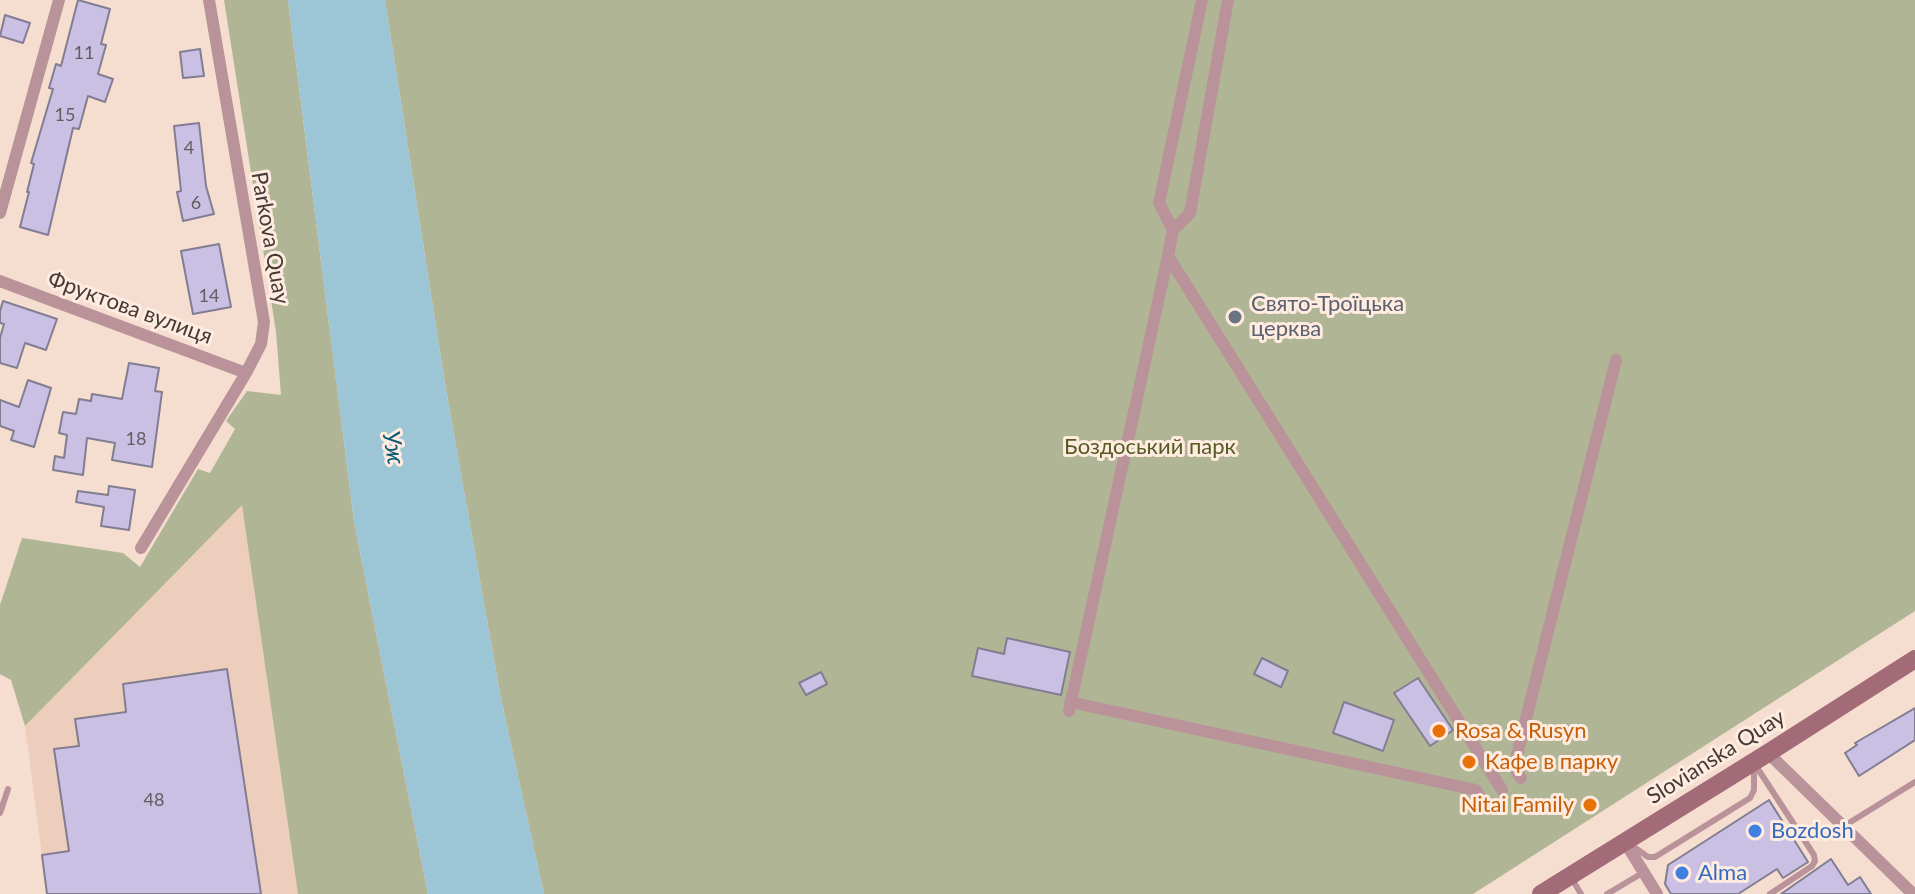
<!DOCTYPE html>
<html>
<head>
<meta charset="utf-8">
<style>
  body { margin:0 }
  canvas { display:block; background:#f5ddcf }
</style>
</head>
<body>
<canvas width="1915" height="894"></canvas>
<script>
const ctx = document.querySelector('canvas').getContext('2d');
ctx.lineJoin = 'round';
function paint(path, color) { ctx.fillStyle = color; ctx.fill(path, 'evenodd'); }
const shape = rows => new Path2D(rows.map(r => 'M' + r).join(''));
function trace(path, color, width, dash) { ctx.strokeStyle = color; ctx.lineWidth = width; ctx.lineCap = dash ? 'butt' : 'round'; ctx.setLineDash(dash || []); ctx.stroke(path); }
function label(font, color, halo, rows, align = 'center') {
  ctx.font = font + ' Lato,sans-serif'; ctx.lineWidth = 6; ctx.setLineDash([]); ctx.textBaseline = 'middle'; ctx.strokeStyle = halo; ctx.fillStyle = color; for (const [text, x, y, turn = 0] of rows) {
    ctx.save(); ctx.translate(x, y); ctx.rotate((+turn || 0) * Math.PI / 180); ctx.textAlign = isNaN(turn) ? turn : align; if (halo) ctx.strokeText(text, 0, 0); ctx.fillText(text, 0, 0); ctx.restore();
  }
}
paint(shape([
  [242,504,298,894,47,894,25,726]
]), '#edcebc');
paint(shape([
  [224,0,288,0,354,522,428,894,298,894,242,505,25,726,11,680,0,674,0,605,22,538,123,553,140,567,198,469,210,473,235,429,226,421,247,391,281,395,276,332],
  [385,0,1915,0,1915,611,1473,894,544,894,501,699,445,384]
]), '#b0b695');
paint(shape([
  [288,0,385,0,445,384,501,699,544,894,428,894,354,522]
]), '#9cc6d6');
const building = shape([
  [78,0,110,9,101,44,106,45,98,74,113,79,105,102,88,96,79,129,73,128,48,235,20,227,29,192,27,192,34,164,31,163,53,89,49,88,56,64,61,66,78,0],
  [5,15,30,23,23,43,0,36,5,15],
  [200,49,204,76,183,78,180,52,200,49],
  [199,123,206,186,214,214,183,221,177,192,181,191,174,126,199,123],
  [219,244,231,307,193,314,181,251,219,244],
  [3,301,57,319,46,350,25,343,17,368,0,363,0,338,4,324,0,323,0,311,3,301],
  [129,363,159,368,155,391,162,392,152,467,112,460,115,443,87,438,83,475,53,470,55,456,64,458,67,435,59,433,63,412,76,414,79,399,91,401,92,394,122,399,129,363],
  [28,380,51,388,34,447,11,440,14,431,0,426,0,400,19,407,28,380],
  [109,486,135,490,129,530,101,526,104,507,76,502,78,491,108,495,109,486],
  [1007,638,1070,652,1061,695,972,676,978,648,1004,654,1007,638],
  [1262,658,1288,671,1281,687,1254,674,1262,658],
  [227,669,261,894,47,894,42,855,69,851,54,749,79,746,75,719,126,712,123,684,227,669],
  [821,672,827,684,806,695,799,683,821,672],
  [1418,678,1453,730,1430,746,1394,693,1418,678],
  [1344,702,1394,720,1383,751,1333,733,1344,702],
  [1915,708,1915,740,1859,776,1845,753,1857,745,1855,743,1915,708],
  [1769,800,1808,862,1783,878,1777,869,1738,894,1671,894,1665,884,1668,865,1769,800],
  [1831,859,1848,885,1860,877,1871,894,1781,894,1831,859]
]);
paint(building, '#c9c0e3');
trace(building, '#837d92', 2);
trace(shape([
  [1756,766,1814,855,1815,861,1812,866,1770,894],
  [0,813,8,789],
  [1844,826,1915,782],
  [1631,845,1648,857,1655,857,1750,798,1754,790,1754,766],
  [1572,879,1581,894],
  [1607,894,1644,872]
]), '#ba929a', 6);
trace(shape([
  [0,213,59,0],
  [1173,230,1190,213,1228,0],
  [1168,256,1502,790],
  [0,281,246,373],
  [141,548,246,373,261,344,264,322,209,0],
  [1070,702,1476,790,1483,802],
  [1069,711,1168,256,1173,230,1159,203,1202,0],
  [1768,753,1913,894],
  [1521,778,1514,767,1616,360],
  [1625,842,1657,894]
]), '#ba929a', 12);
trace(shape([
  [1541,894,1768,753,1915,659]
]), '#a36a77', 18);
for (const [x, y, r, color] of [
  [1235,317,8,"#6b7280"],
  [1439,731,8,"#e8710a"],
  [1469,762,8,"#e8710a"],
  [1590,805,8,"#e8710a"],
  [1755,831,8,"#3f7fe0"],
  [1682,873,8,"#3f7fe0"]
]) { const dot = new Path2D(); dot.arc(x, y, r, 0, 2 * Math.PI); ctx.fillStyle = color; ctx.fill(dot); trace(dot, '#ffebe0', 3); }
label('18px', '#655c60', null, [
  ["11",84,53],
  ["15",65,115],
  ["4",189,148],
  ["6",196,203],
  ["14",209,296],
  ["18",136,439],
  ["48",154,800]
]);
label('22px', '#443b35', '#ffebe0', [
  ["Parkova Quay",270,238,80],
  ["Фруктова вулиця",130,308,20],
  ["Slovianska Quay",1716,757,-32]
]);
label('22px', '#5b616d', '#ffebe0', [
  ["Свято-Троїцька",1251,304],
  ["церква",1251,329]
], 'left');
label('22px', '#545c23', '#ffebe0', [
  ["Боздоський парк",1150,447]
]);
label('22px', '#c56008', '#ffebe0', [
  ["Rosa & Rusyn",1455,731],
  ["Кафе в парку",1485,762],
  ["Nitai Family",1574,805,"right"]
], 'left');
label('22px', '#366cbe', '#ffebe0', [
  ["Bozdosh",1771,831],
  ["Alma",1698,873]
], 'left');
label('italic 24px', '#075c73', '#ffebe0', [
  ["Уж",393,448,80]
]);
</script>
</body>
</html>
